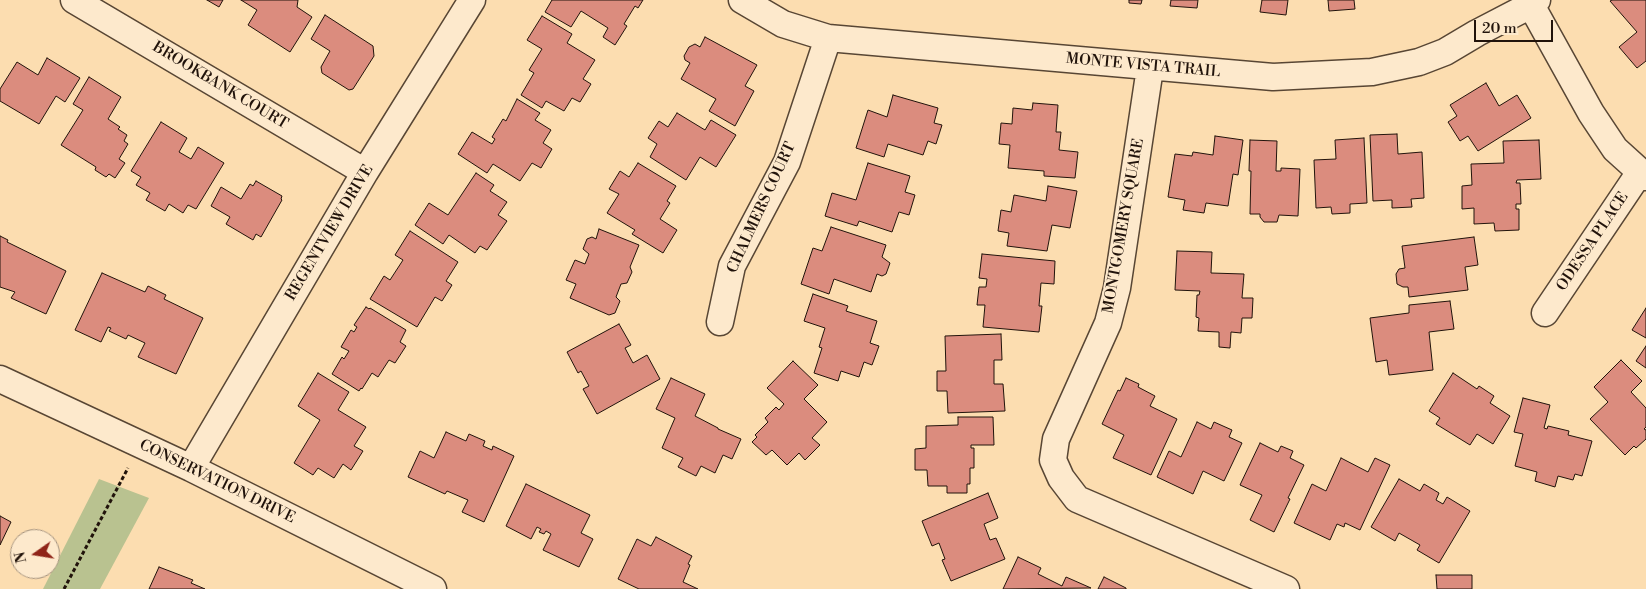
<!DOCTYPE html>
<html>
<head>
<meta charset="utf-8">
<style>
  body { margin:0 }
  #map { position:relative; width:1646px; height:589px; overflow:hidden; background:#fcddb0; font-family:"Libre Bodoni",serif }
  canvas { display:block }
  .north { position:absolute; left:10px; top:529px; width:50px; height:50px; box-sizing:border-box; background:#fde9cc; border:1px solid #a5937f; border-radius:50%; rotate:257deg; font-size:14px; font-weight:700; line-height:20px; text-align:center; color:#21130b }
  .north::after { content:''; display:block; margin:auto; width:18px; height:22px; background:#8f2418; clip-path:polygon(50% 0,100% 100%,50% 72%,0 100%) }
  .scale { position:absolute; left:1474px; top:20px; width:79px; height:22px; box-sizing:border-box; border:2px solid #21130b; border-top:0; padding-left:6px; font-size:15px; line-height:18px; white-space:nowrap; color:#21130b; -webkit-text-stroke:4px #fde9cc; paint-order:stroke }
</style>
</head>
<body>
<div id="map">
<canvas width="1646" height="589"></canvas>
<div class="north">N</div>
<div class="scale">20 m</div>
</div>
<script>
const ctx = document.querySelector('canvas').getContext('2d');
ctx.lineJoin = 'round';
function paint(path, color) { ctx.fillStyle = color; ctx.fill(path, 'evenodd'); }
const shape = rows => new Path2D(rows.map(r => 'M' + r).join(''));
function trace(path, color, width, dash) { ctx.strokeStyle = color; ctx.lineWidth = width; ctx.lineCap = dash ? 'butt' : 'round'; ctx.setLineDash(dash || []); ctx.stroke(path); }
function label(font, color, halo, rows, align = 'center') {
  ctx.font = font + ' "Libre Bodoni",serif'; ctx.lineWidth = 4; ctx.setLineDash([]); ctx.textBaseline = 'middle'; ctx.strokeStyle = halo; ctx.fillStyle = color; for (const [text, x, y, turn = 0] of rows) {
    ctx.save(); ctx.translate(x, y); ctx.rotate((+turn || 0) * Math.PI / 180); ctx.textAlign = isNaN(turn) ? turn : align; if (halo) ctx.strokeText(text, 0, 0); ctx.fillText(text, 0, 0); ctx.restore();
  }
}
paint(shape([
  [99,479,149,498,100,589,43,589]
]), '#b9c290');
const building = shape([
  [207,0,223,0,219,7,207,0],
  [241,0,298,0,297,7,312,17,290,52,248,25,257,10,241,0],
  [552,0,643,0,638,8,635,6,624,24,627,26,615,45,603,37,608,28,581,11,571,27,545,12,552,0],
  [1129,0,1142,0,1141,4,1129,3,1129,0],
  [1171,0,1198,0,1197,8,1170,6,1171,0],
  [1262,0,1288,0,1286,15,1260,12,1262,0],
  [1328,0,1354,0,1355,9,1329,11,1328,0],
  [1612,0,1646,0,1646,61,1637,68,1619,47,1637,32,1610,1,1612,0],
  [325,15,373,46,374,56,353,89,349,90,322,73,321,67,330,51,311,39,325,15],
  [542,16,572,34,567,43,595,60,583,79,591,84,580,102,572,98,564,111,546,101,542,108,521,95,534,73,529,70,542,49,527,40,542,16],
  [705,37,757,65,745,86,754,91,735,126,709,111,716,99,681,79,690,63,685,60,684,56,689,47,695,44,700,47,705,37],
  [47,58,80,78,65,102,56,96,39,124,0,101,0,89,17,62,38,75,47,58],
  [89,77,121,97,108,119,120,127,118,129,127,135,124,141,128,144,119,159,125,163,115,178,109,174,106,177,95,170,96,167,61,145,83,110,73,104,89,77],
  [1486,83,1499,106,1517,95,1531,118,1478,151,1468,136,1460,141,1448,122,1457,116,1450,105,1486,83],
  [893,95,938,108,934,123,942,125,936,144,928,141,923,155,888,144,884,157,856,148,868,110,887,117,893,95],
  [517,99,540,113,535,120,551,130,543,143,552,149,541,168,532,163,520,181,493,164,487,173,458,154,472,132,492,144,495,139,492,137,503,119,506,121,517,99],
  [1033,103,1058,105,1056,132,1061,132,1059,150,1078,152,1075,178,1044,176,1044,171,1008,168,1010,145,999,144,1001,123,1012,124,1013,108,1032,110,1033,103],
  [677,113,705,130,711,120,736,135,716,167,700,157,686,180,650,157,657,144,648,138,659,121,668,127,677,113],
  [161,122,187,138,179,152,191,159,198,147,224,163,196,209,188,205,183,213,169,204,165,211,146,200,150,193,136,185,141,177,131,171,161,122],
  [1397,134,1398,154,1422,152,1424,198,1411,199,1412,207,1392,208,1392,200,1373,201,1370,135,1397,134],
  [1215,136,1243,140,1238,175,1233,174,1228,206,1206,203,1204,213,1183,210,1185,200,1168,197,1175,154,1192,156,1193,152,1213,155,1215,136],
  [1364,138,1367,203,1350,204,1350,213,1332,214,1331,207,1316,208,1314,160,1336,159,1335,140,1364,138],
  [1250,140,1277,141,1276,171,1281,171,1281,168,1300,169,1298,216,1279,215,1277,222,1264,222,1260,217,1260,214,1250,214,1251,171,1249,171,1250,140],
  [1539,140,1541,179,1517,180,1516,183,1520,183,1521,204,1516,204,1516,209,1519,209,1519,230,1495,231,1494,223,1474,224,1474,208,1462,209,1462,186,1472,185,1471,164,1504,163,1503,141,1539,140],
  [638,163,676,186,667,201,670,203,660,219,677,230,663,253,632,234,635,230,607,213,619,194,609,189,620,171,629,177,638,163],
  [868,163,910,176,905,192,915,195,909,215,899,212,892,232,859,221,857,226,825,216,832,193,856,200,868,163],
  [476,173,494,185,490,191,507,202,498,215,507,221,487,250,480,246,475,253,449,235,443,244,415,225,429,203,448,215,476,173],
  [256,181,282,196,281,199,282,200,261,237,256,234,253,240,226,224,230,217,211,206,221,187,241,199,250,184,253,186,256,181],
  [1048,186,1077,191,1070,228,1052,225,1047,251,1007,246,1009,233,998,231,1001,210,1011,212,1014,195,1046,201,1048,186],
  [831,227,886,245,882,257,890,263,886,274,882,276,877,274,871,292,834,279,829,294,801,284,813,248,822,251,831,227],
  [599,229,639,245,630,267,632,272,627,283,621,284,616,297,620,301,615,313,609,315,570,298,576,284,566,280,575,260,585,264,589,254,583,249,587,239,592,237,596,239,599,229],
  [410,231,458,262,446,281,452,285,442,301,435,297,417,327,370,299,384,276,390,280,403,260,395,255,410,231],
  [0,236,8,240,7,242,66,271,46,314,11,298,15,292,0,287,0,236],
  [1474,237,1478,265,1465,267,1468,290,1409,297,1408,287,1403,287,1397,284,1396,274,1399,269,1405,268,1402,246,1474,237],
  [1177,251,1212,252,1211,273,1244,274,1242,298,1253,298,1252,318,1242,318,1241,333,1231,332,1230,348,1219,347,1219,332,1198,331,1199,318,1196,317,1197,295,1199,295,1200,291,1175,290,1177,251],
  [982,254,1055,261,1054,284,1041,283,1039,306,1042,306,1039,332,983,327,985,305,977,305,979,287,986,287,987,279,979,278,982,254],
  [102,273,145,292,148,286,166,295,164,299,203,318,176,374,138,357,145,343,128,335,126,339,109,331,111,328,108,327,101,342,75,330,102,273],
  [813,294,848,306,846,311,877,321,870,343,879,346,872,365,864,362,859,377,841,371,838,381,814,373,822,348,819,347,825,328,804,321,813,294],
  [1450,301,1454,329,1429,332,1433,370,1389,375,1387,360,1376,362,1370,318,1409,313,1409,305,1450,301],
  [366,307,369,309,370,308,406,330,400,342,406,346,395,363,389,360,378,377,372,373,362,389,361,388,359,391,332,374,342,357,344,359,349,351,341,347,351,330,354,332,357,327,354,325,366,307],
  [1646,308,1646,338,1632,330,1646,308],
  [619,324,631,345,625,348,633,363,647,355,660,379,597,414,583,389,589,386,581,371,578,373,567,352,619,324],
  [1001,334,1002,360,994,360,994,384,1003,384,1005,411,948,413,947,391,937,391,937,371,946,371,945,336,1001,334],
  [1646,346,1646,368,1636,361,1646,346],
  [1621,360,1642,381,1631,392,1646,408,1646,427,1644,429,1646,430,1646,439,1636,448,1634,446,1625,455,1590,419,1608,402,1594,387,1621,360],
  [793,361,818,385,804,399,827,422,812,438,820,445,805,460,799,453,787,465,772,450,766,455,752,442,757,437,755,435,768,422,765,418,776,407,779,410,784,404,767,388,793,361],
  [318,373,349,392,338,410,366,427,354,446,363,451,351,470,343,464,334,478,318,468,313,475,294,463,320,420,298,406,318,373],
  [1453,373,1477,389,1479,386,1494,396,1490,403,1510,416,1493,444,1477,434,1470,445,1436,424,1440,418,1429,411,1453,373],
  [671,378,705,394,695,416,718,428,718,429,741,439,732,459,723,455,715,473,701,466,696,476,678,467,683,458,662,448,675,418,656,409,671,378],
  [1126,378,1139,384,1138,387,1155,396,1150,406,1177,419,1151,475,1113,458,1124,435,1102,424,1118,390,1120,391,1126,378],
  [1523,398,1550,405,1544,428,1547,429,1548,426,1569,431,1568,435,1592,441,1582,476,1575,474,1573,480,1558,476,1555,487,1535,481,1537,472,1515,466,1523,434,1514,432,1523,398],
  [958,417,993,417,994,445,971,445,971,448,974,448,974,468,970,468,970,484,967,484,967,493,947,493,947,486,928,486,927,470,915,470,915,449,926,448,926,426,958,425,958,417],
  [1197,422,1211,429,1214,422,1232,430,1229,437,1242,443,1224,481,1203,471,1193,494,1157,477,1169,451,1181,457,1197,422],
  [446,432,466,441,469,434,485,441,483,446,492,450,493,446,514,456,484,522,462,512,468,500,447,491,445,494,408,477,420,451,434,458,446,432],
  [1260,443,1278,452,1281,446,1293,451,1290,458,1304,465,1288,498,1290,499,1274,532,1250,520,1262,495,1240,485,1260,443],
  [1341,458,1368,472,1375,458,1390,465,1360,530,1345,523,1344,527,1337,524,1330,540,1294,523,1312,484,1326,491,1341,458],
  [1399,479,1420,491,1424,484,1439,493,1436,500,1443,504,1447,497,1470,511,1439,563,1417,550,1420,545,1399,533,1395,541,1371,527,1399,479],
  [526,484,590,515,581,533,593,539,579,567,543,550,551,534,546,531,544,534,539,532,541,529,537,527,531,539,506,526,526,484],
  [988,493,998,518,984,524,990,540,996,538,1005,559,951,581,942,560,945,559,939,543,932,546,922,521,988,493],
  [0,516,11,522,0,545,0,516],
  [656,537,692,556,688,564,690,565,683,582,698,589,639,589,618,579,637,539,651,546,656,537],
  [1018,557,1041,568,1038,574,1062,586,1066,577,1091,588,1003,589,1018,557],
  [159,567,193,580,191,583,205,589,149,589,159,567],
  [1436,575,1472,575,1472,589,1437,589,1436,575],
  [1104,577,1126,588,1126,589,1098,589,1104,577]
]);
paint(building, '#db8c7e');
trace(building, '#21130b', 1);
const minor = shape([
  [74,0,365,172],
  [742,0,783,24,828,38,1273,77,1372,72,1419,62,1445,52,1477,33,1531,5,1537,0],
  [1531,5,1591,113,1615,149,1646,177],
  [1150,68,1117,288,1108,323,1056,439,1053,460,1061,478,1077,499,1286,589],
  [1545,313,1640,172],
  [720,322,732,266,787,162,828,38],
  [0,379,191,468,433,589],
  [191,468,365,172,472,0]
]);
trace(minor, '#584634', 29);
trace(shape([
  [64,589,128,468]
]), '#21130b', 3, [4, 2.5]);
trace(minor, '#fde9cc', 26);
label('15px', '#21130b', '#fde9cc', [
  ["MONTE VISTA TRAIL",1143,66,5],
  ["BROOKBANK COURT",220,86,31],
  ["CHALMERS COURT",762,208,-65],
  ["MONTGOMERY SQUARE",1124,226,-80],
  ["REGENTVIEW DRIVE",330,233,-59],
  ["ODESSA PLACE",1593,242,-56],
  ["CONSERVATION DRIVE",217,482,26]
]);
</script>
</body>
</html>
